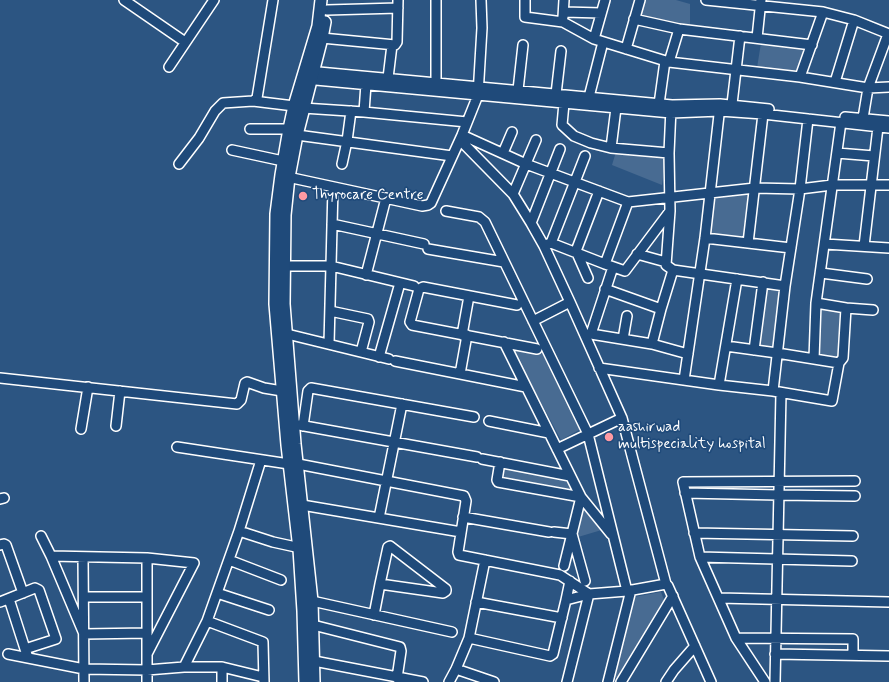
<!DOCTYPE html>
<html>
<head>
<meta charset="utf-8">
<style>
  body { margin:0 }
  canvas { display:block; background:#2c5582 }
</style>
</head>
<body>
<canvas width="889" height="682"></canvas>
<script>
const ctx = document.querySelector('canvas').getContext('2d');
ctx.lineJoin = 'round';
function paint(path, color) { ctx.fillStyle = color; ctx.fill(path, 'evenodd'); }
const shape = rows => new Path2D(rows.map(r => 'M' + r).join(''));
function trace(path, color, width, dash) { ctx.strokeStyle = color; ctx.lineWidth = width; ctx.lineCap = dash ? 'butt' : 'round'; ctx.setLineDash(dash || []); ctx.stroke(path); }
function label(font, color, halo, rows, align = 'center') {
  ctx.font = font + ' Mynerve,sans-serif'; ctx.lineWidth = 3.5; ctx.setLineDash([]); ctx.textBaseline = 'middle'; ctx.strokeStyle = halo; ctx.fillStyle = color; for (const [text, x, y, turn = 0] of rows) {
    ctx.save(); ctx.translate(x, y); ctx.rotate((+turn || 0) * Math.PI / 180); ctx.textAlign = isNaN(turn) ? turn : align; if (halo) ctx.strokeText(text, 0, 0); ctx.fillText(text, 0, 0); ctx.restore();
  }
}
paint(shape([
  [644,0,676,0,690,4,690,28,639,17],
  [761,43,807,48,799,73,757,68],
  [616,152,666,155,662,185,612,165],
  [751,191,744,238,709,234,715,194],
  [765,287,781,290,774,349,759,346],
  [818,308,844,312,840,359,816,356],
  [513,346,542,352,581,429,561,440,512,348],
  [503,461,568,472,575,487,571,489,500,477],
  [582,501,592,520,605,529,578,537,575,527],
  [661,592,664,600,619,678,613,676,629,598]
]), '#486b92');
const minor = shape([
  [124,0,185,42],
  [436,0,436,83],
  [525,0,525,17,563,22,594,39,669,62,800,77,868,88,889,87],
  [706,0,823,12,854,20,889,34],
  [327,10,398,8],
  [564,12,601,13],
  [563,17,564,0],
  [634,19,679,29,812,45],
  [322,38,395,45,397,42,398,0],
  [757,38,761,0],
  [594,39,605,0],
  [626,49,640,0],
  [669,62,679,29],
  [169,67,214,0],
  [308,71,672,105,720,104,769,109],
  [800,77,823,12],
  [388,78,392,45],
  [305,79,671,113,720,111,763,114,889,128],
  [835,82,854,20],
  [518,90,523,45],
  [556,94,561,51],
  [589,97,603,42],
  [253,101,294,106],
  [564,103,562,125,574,136,591,143,611,148,669,153],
  [659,104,665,61],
  [732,104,740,36],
  [303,108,364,112,467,122],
  [671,108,669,153,670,211,666,265,673,270,785,286],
  [364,112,366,84],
  [845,117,889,121],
  [863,118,868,88,888,34],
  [250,129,289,129],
  [297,135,452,156],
  [462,135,526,164,628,202,755,188,800,189,832,185,889,185],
  [460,140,513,194,531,223,544,246,570,302,622,418,666,584],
  [611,148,616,108],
  [232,150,283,161],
  [503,153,512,132],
  [837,153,874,156],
  [179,164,199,138,215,111,223,103,253,101,257,98,273,0],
  [342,164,347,141,351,111],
  [283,176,422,206,428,205,431,203,462,135,478,95,482,28,481,0],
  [513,194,536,140],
  [446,211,479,217,485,222,588,434,627,591],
  [531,223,560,149],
  [332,224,424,244],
  [705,238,791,248],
  [551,243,605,264,625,271,670,211],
  [748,243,763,114],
  [825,244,889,248],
  [545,245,551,243,585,156],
  [864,246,878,127],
  [428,249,504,262],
  [637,254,666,262],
  [605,264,628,202],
  [284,266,331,266,414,286],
  [821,273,867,279],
  [366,275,386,198],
  [588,278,576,251,599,191],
  [605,289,661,309],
  [517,305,423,287,419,289,410,322,412,325,537,349],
  [846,308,873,310],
  [330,311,368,319,369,322,361,352],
  [533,321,570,302],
  [287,334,389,359],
  [591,334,652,344,661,309,673,270],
  [462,335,469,296],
  [586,336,591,334,613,267],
  [623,339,627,316],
  [504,342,581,497,611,534],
  [329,344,333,187],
  [652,344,688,354],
  [726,346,777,353,839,363],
  [754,350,763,282],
  [379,357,400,283],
  [814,359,816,303,841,122],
  [395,361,526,387],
  [599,368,719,385,773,391,832,401,839,363,843,358,846,308,816,303],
  [460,374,467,335],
  [0,378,237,404,241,400,245,383,247,382,264,388,282,391],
  [684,380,705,238,720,106],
  [719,385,737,279],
  [773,391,785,286,800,189,808,119],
  [489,421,549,433],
  [299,425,477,457],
  [116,426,120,391],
  [303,426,308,391,311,388,474,417],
  [81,429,88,387],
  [177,447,289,464],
  [557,449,622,418],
  [482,459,570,476],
  [500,462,497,480,498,482,581,497,564,566],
  [298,464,464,496,466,501,458,552,459,555,560,575,589,594],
  [685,493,779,495,855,496],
  [0,499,4,498],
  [302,505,461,532],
  [463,517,549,532],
  [379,518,402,404],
  [239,531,273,542,305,549],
  [554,532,572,534,585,581],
  [694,533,853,536],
  [41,536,51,556,84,634,147,633],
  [0,545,4,544,6,545,23,593],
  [51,556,147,558,194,563,147,654],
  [83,557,84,682],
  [700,557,852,561],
  [147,558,147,682],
  [229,560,281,580],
  [570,581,566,600,589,594,627,591,666,584,668,586,711,682],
  [217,593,269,610],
  [84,597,147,597],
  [719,598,889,602],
  [9,599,27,655],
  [312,601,452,632],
  [0,602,35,588,39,590,56,639,25,649],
  [476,602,562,618],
  [374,615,380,584,388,547,390,546,446,589,446,591,443,593,380,584],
  [207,621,263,642,264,682],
  [313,625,400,647,401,651,397,678],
  [469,638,550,656,553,654,566,600],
  [736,638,853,639,853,655],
  [8,654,84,669,147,670,184,667,222,667,263,677],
  [775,654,889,656],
  [314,661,423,682],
  [184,667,207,621,239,531,261,460],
  [222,667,222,682],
  [456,669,494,682],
  [449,682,456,669,469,638,485,560],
  [567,682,589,594],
  [608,682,631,590],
  [621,682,673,596],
  [666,682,674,670,695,646],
  [765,682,736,638,700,557,683,482,855,481],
  [775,682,781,393]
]);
const major = shape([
  [305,682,303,611,299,549,287,445,275,304,276,214,281,175,289,129,294,106,318,26,321,0],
  [314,682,312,601,295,444,284,304,285,215,289,177,297,135,322,38,325,22]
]);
trace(minor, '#fff', 12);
trace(major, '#fff', 14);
trace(minor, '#1f4a7a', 9);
trace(major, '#1f4a7a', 11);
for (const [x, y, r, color] of [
  [303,196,5,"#ff9aa2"],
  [609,437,5,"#ff9aa2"]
]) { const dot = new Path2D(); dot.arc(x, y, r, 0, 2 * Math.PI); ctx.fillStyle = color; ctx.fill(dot); trace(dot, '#1f4a7a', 1.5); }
label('15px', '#fff', '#1f4a7a', [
  ["Thyrocare Centre",312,196],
  ["aashirwad",618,428],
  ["multispeciality hospital",618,445]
], 'left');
</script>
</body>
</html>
